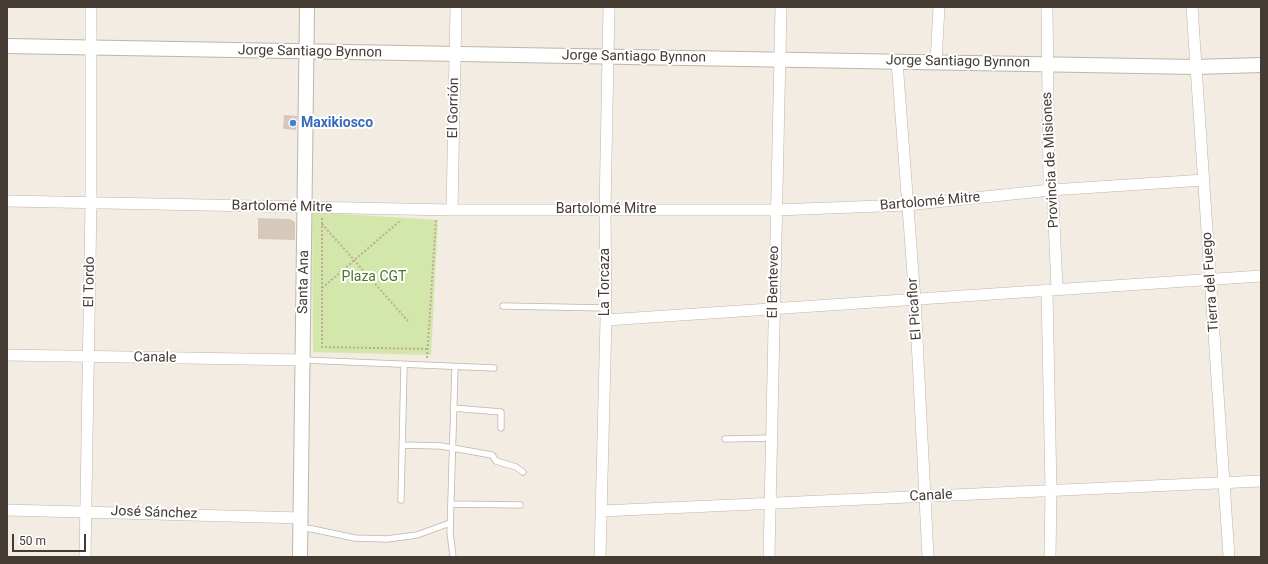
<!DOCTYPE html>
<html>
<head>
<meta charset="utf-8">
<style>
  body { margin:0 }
  #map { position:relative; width:1268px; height:564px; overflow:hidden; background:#f2ece3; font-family:Roboto,sans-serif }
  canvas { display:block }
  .frame { position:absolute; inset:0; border:8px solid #443b33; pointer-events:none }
  .scale { position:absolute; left:12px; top:534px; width:74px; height:18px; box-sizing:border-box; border:2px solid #443b33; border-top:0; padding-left:5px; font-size:12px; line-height:14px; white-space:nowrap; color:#443b33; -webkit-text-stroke:3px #fff; paint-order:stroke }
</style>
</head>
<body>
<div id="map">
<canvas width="1268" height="564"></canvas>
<div class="frame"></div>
<div class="scale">50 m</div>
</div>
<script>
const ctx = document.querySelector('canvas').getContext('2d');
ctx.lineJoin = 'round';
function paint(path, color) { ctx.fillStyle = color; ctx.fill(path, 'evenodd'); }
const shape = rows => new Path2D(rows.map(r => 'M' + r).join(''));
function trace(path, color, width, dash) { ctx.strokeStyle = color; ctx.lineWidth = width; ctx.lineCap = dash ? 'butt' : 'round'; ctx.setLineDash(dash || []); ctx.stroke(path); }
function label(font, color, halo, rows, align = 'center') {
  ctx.font = font + ' Roboto,sans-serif'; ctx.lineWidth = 4; ctx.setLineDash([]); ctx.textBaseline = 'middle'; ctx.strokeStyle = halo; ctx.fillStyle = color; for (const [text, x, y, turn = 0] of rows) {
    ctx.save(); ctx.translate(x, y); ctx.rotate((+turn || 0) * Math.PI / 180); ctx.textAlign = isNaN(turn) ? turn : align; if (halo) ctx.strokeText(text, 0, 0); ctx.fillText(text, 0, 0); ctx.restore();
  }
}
paint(shape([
  [312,212,438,220,431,355,313,352]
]), '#d3e7ab');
paint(shape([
  [284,115,297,116,296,130,283,129],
  [258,218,290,219,295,222,295,240,258,239]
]), '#d6c8bb');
const service = shape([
  [503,306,606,308],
  [303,360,494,368],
  [453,408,501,412,501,428],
  [725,439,772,438],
  [403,445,441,446,492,455,496,461,516,467,523,472],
  [401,500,404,365],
  [451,504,520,505],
  [301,528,312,529,355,538,387,539,417,535,450,523],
  [453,557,450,532,455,367]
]);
const minor = shape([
  [1047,7,1049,184,1053,198,1057,289],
  [1192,7,1229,557],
  [897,62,915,300,928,557],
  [936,62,939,7],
  [7,201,452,210,776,210,907,205,1051,190,1204,180],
  [452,210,456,7],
  [1047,290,1051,490,1050,557],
  [606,320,1261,276],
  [7,355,303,360],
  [7,510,301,518],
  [601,511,1261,481],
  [85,557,91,203,91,7],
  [600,557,606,320,605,209,609,7],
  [769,557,781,7]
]);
const tertiary = shape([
  [7,46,1196,67,1261,65],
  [300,557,307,7]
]);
trace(service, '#c0b5a9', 7);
trace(minor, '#c0b5a9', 12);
trace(tertiary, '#c0b5a9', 16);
trace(shape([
  [322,218,322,347,428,349],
  [322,224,408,321],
  [322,288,401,220],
  [427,358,436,219]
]), '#bfac97', 2, [2, 2]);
trace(service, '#fff', 5.5);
trace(minor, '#fff', 11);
trace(tertiary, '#fff', 14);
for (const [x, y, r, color] of [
  [293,123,4,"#3f7fe0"]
]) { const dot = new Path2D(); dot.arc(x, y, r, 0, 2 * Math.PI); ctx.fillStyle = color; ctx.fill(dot); trace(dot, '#fff', 1.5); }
label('14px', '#443b33', '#fff', [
  ["Jorge Santiago Bynnon",310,52,1],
  ["Jorge Santiago Bynnon",634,57,1],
  ["Jorge Santiago Bynnon",958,62,1],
  ["El Gorrión",454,108,-89],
  ["Provincia de Misiones",1051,160,-93],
  ["Bartolomé Mitre",930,202,-5],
  ["Bartolomé Mitre",282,207,1],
  ["Bartolomé Mitre",606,209],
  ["El Tordo",90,282,-89],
  ["Santa Ana",304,282,-89],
  ["La Torcaza",605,282,-90],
  ["El Benteveo",774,282,-89],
  ["Tierra del Fuego",1211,282,-94],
  ["El Picaflor",915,309,-94],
  ["Canale",155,358,1],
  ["Canale",931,496,-3],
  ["José Sánchez",154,513,2]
]);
label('bold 14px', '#366cbe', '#fff', [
  ["Maxikiosco",301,123]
], 'left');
label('14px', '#4e7527', '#fff', [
  ["Plaza CGT",374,277]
]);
</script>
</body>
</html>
